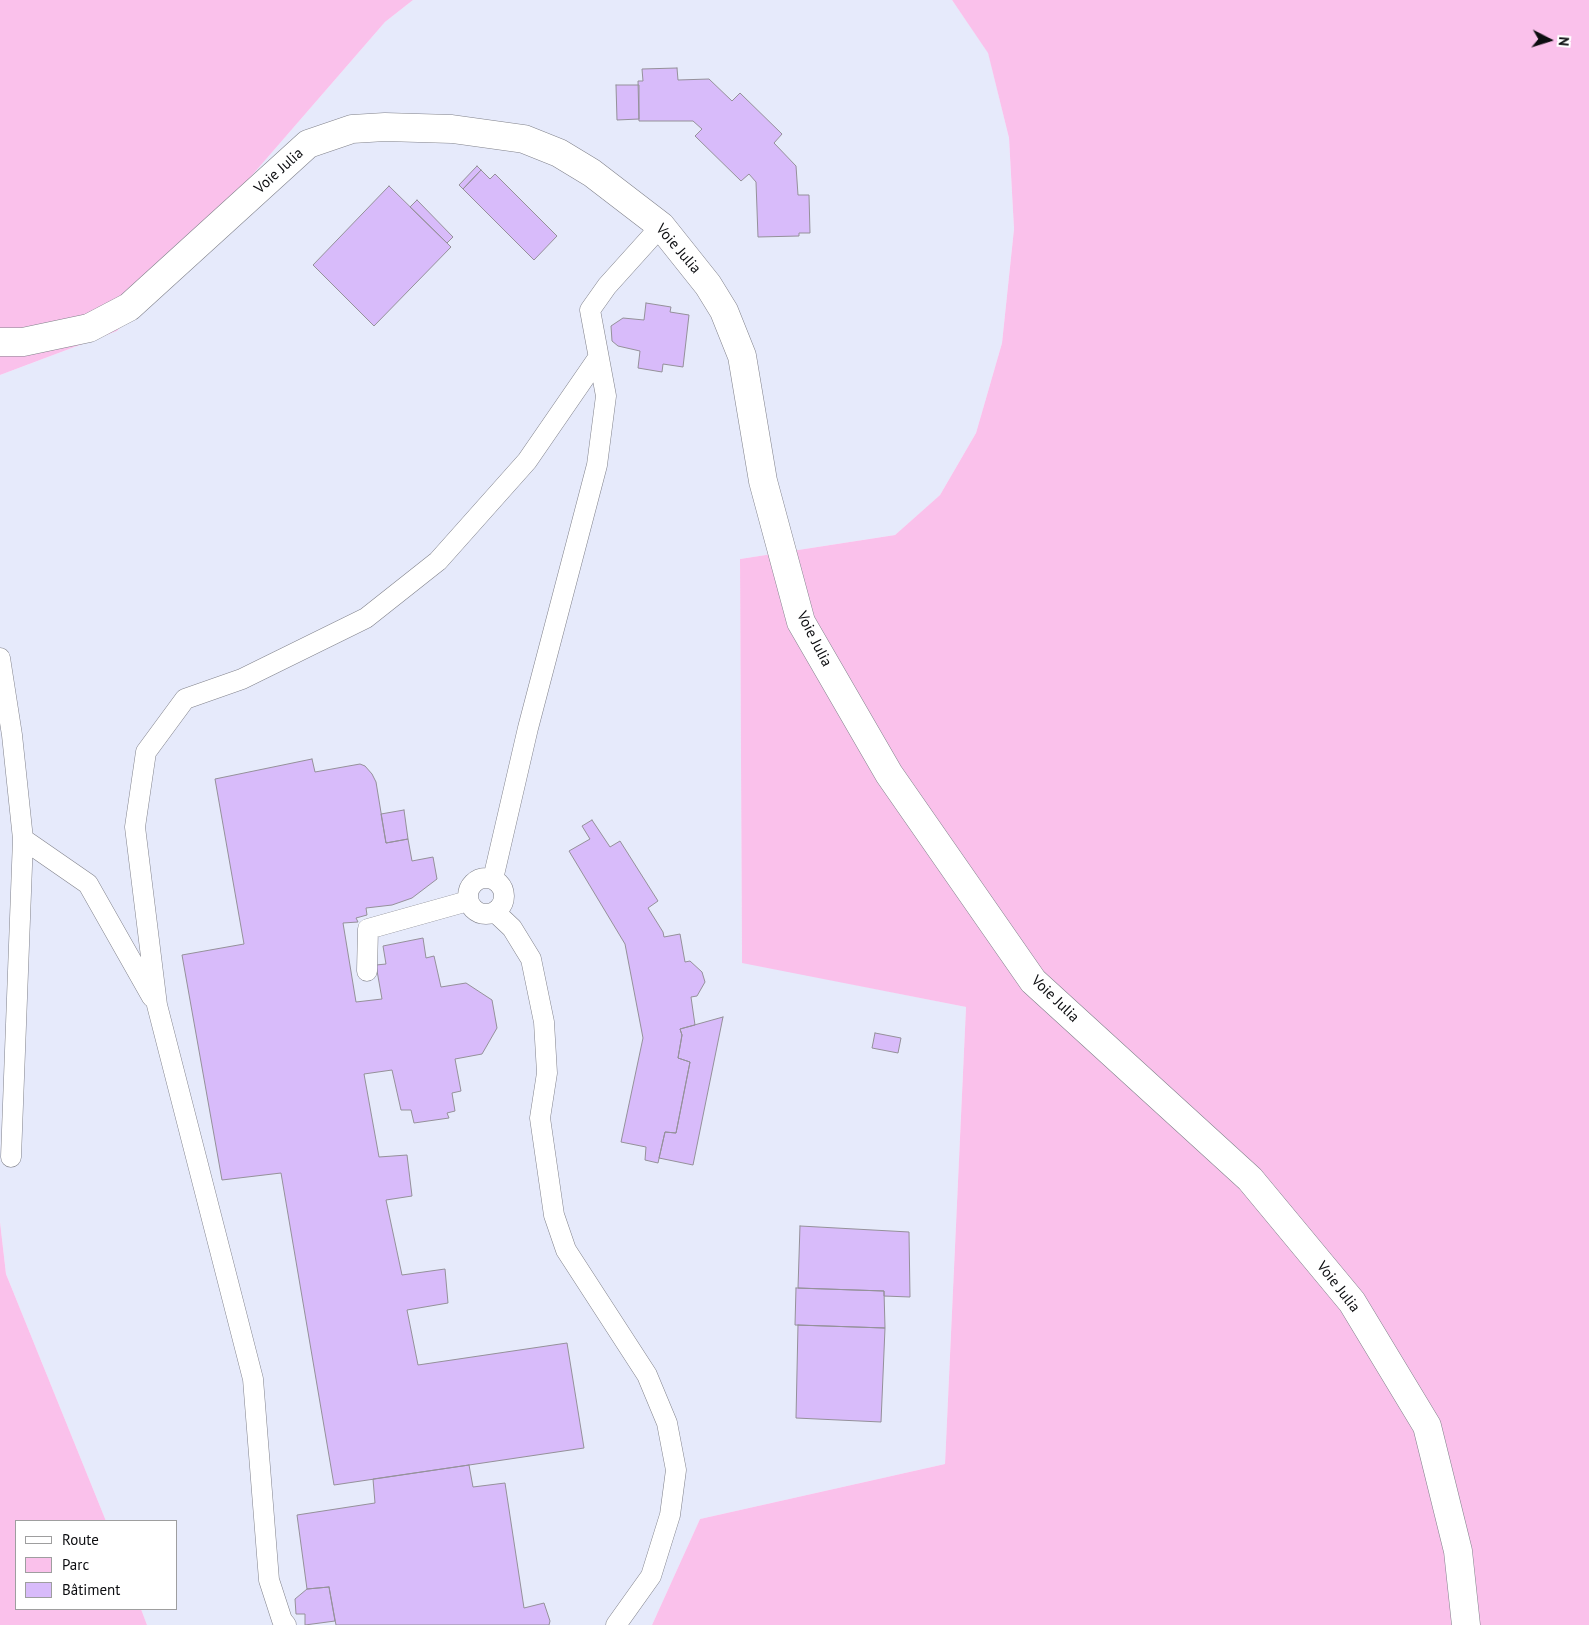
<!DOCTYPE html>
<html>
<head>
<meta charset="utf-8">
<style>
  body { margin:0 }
  #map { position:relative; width:1589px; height:1625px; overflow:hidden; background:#f2f4fd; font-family:"PT Sans",sans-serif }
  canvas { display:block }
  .legend { position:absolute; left:15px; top:1520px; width:162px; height:90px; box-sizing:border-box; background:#fff; border:1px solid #9e9e9f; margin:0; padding:6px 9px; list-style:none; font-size:15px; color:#0c0d10 }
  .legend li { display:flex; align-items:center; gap:10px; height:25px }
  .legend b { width:25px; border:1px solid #9e9e9f }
  .north { position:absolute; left:1524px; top:15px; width:50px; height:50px; -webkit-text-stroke:4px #fff; paint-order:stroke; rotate:95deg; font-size:14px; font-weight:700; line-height:20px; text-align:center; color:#0c0d10 }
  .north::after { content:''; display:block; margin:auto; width:18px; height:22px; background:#0c0d10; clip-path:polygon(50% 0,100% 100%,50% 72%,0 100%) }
</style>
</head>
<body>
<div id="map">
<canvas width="1589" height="1625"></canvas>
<ul class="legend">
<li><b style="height:6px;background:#fff"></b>Route</li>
<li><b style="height:14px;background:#fac1eb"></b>Parc</li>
<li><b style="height:14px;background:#d8bbfa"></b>Bâtiment</li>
</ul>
<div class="north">N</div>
</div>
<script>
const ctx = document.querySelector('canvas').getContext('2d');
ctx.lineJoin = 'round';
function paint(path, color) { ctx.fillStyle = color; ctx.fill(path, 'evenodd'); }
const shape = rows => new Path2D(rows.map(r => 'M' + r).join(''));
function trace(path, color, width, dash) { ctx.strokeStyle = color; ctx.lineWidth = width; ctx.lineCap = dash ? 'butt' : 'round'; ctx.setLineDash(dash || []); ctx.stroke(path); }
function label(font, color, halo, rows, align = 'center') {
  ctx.font = font + ' "PT Sans",sans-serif'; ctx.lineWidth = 4; ctx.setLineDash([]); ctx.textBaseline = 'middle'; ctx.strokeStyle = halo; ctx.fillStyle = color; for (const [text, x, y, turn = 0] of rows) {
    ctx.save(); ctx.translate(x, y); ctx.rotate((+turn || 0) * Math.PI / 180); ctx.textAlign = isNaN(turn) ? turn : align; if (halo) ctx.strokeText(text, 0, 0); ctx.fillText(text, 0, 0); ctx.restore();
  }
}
paint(shape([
  [413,0,952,0,988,52,1009,138,1014,229,1002,343,976,433,940,495,895,535,740,559,742,962,966,1007,945,1464,700,1519,652,1625,147,1625,141,1609,176,1609,176,1521,106,1521,6,1274,0,1222,0,375,117,331,385,22]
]), '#e6eafb');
paint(shape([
  [0,0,413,0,385,22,117,331,0,375],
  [952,0,1589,0,1589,1625,652,1625,700,1519,945,1464,966,1007,742,963,740,559,895,535,940,495,976,433,1002,343,1014,229,1009,138,988,53],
  [0,1222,6,1274,106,1521,16,1521,16,1609,141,1609,147,1625,0,1625]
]), '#fac1eb');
const building = shape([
  [677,68,678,80,709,79,732,101,740,93,782,134,774,143,796,166,798,195,809,195,810,233,799,233,799,236,758,237,756,182,749,174,741,181,695,136,702,129,693,121,639,121,638,81,643,81,642,69,677,68],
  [616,85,639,85,639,119,617,120,616,85],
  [477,166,481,170,463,189,459,185,477,166],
  [481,170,490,179,495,174,557,236,534,260,463,189,481,170],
  [389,186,451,247,374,326,313,265,389,186],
  [417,200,453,237,447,243,410,207,417,200],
  [646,303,671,307,670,312,689,315,683,367,663,364,662,372,638,368,640,351,618,346,612,341,611,326,623,318,644,320,646,303],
  [312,759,315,772,360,764,365,766,372,774,376,782,386,843,408,839,412,861,433,857,437,879,412,898,392,905,366,908,367,915,356,918,358,922,343,923,356,1002,382,999,376,965,386,964,383,946,423,938,426,958,434,956,441,987,466,983,492,1000,497,1028,482,1054,455,1059,461,1091,452,1093,455,1111,447,1113,449,1118,414,1123,411,1110,401,1110,392,1070,364,1074,379,1157,407,1155,412,1196,386,1200,402,1275,445,1269,448,1303,407,1310,418,1365,567,1343,584,1448,334,1485,281,1173,222,1180,182,955,244,944,215,779,312,759],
  [404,810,408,839,386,843,381,814,404,810],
  [592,820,610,847,620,841,658,901,648,908,663,932,664,937,680,934,685,962,690,961,702,972,705,982,697,996,691,997,695,1025,680,1029,682,1035,678,1058,690,1062,676,1133,665,1132,658,1163,645,1160,646,1147,621,1142,643,1038,625,944,569,851,590,839,582,826,592,820],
  [723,1017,693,1165,659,1158,665,1132,676,1133,690,1062,678,1058,682,1035,680,1029,723,1017],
  [875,1033,901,1038,898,1053,872,1048,875,1033],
  [800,1226,909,1232,910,1297,884,1296,884,1291,798,1288,800,1226],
  [796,1288,884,1291,885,1328,795,1325,796,1288],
  [798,1325,885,1328,881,1422,796,1418,798,1325],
  [469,1465,473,1487,505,1483,524,1608,544,1603,550,1621,549,1625,336,1625,329,1587,307,1589,297,1515,375,1503,373,1479,469,1465],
  [329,1587,335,1621,305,1625,305,1614,296,1614,295,1599,307,1589,329,1587]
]);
paint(building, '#d8bbfa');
trace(building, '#95919a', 1);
const lane = shape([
  [0,658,12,735,23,839,11,1157],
  [23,839,88,884,152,997],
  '468 896a18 18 0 1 1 36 0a18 18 0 1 1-36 0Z',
  [493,879,528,728,597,465,606,396,590,310,607,286,661,226],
  [495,912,512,928,531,959,544,1022,547,1073,540,1118,554,1215,566,1250,647,1375,667,1423,676,1470,670,1515,651,1576,616,1625],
  [367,971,368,929,468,901],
  [286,1625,282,1620,269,1580,253,1379,157,1005,135,827,146,752,185,699,242,679,366,618,438,561,527,461,598,358]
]);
const street = shape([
  [0,342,23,342,89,328,129,307,308,144,352,129,385,127,452,129,524,139,559,153,592,173,661,226,708,285,724,311,742,356,763,481,801,622,889,774,1033,981,1250,1179,1352,1302,1427,1426,1458,1551,1466,1625]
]);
trace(lane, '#81828b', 21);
trace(street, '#81828b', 29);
trace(lane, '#fff', 20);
trace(street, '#fff', 28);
label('15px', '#0c0d10', '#fff', [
  ["Voie Julia",279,171,-42],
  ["Voie Julia",678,249,49],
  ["Voie Julia",814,639,63],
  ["Voie Julia",1055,999,44],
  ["Voie Julia",1338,1287,52]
]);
</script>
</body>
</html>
